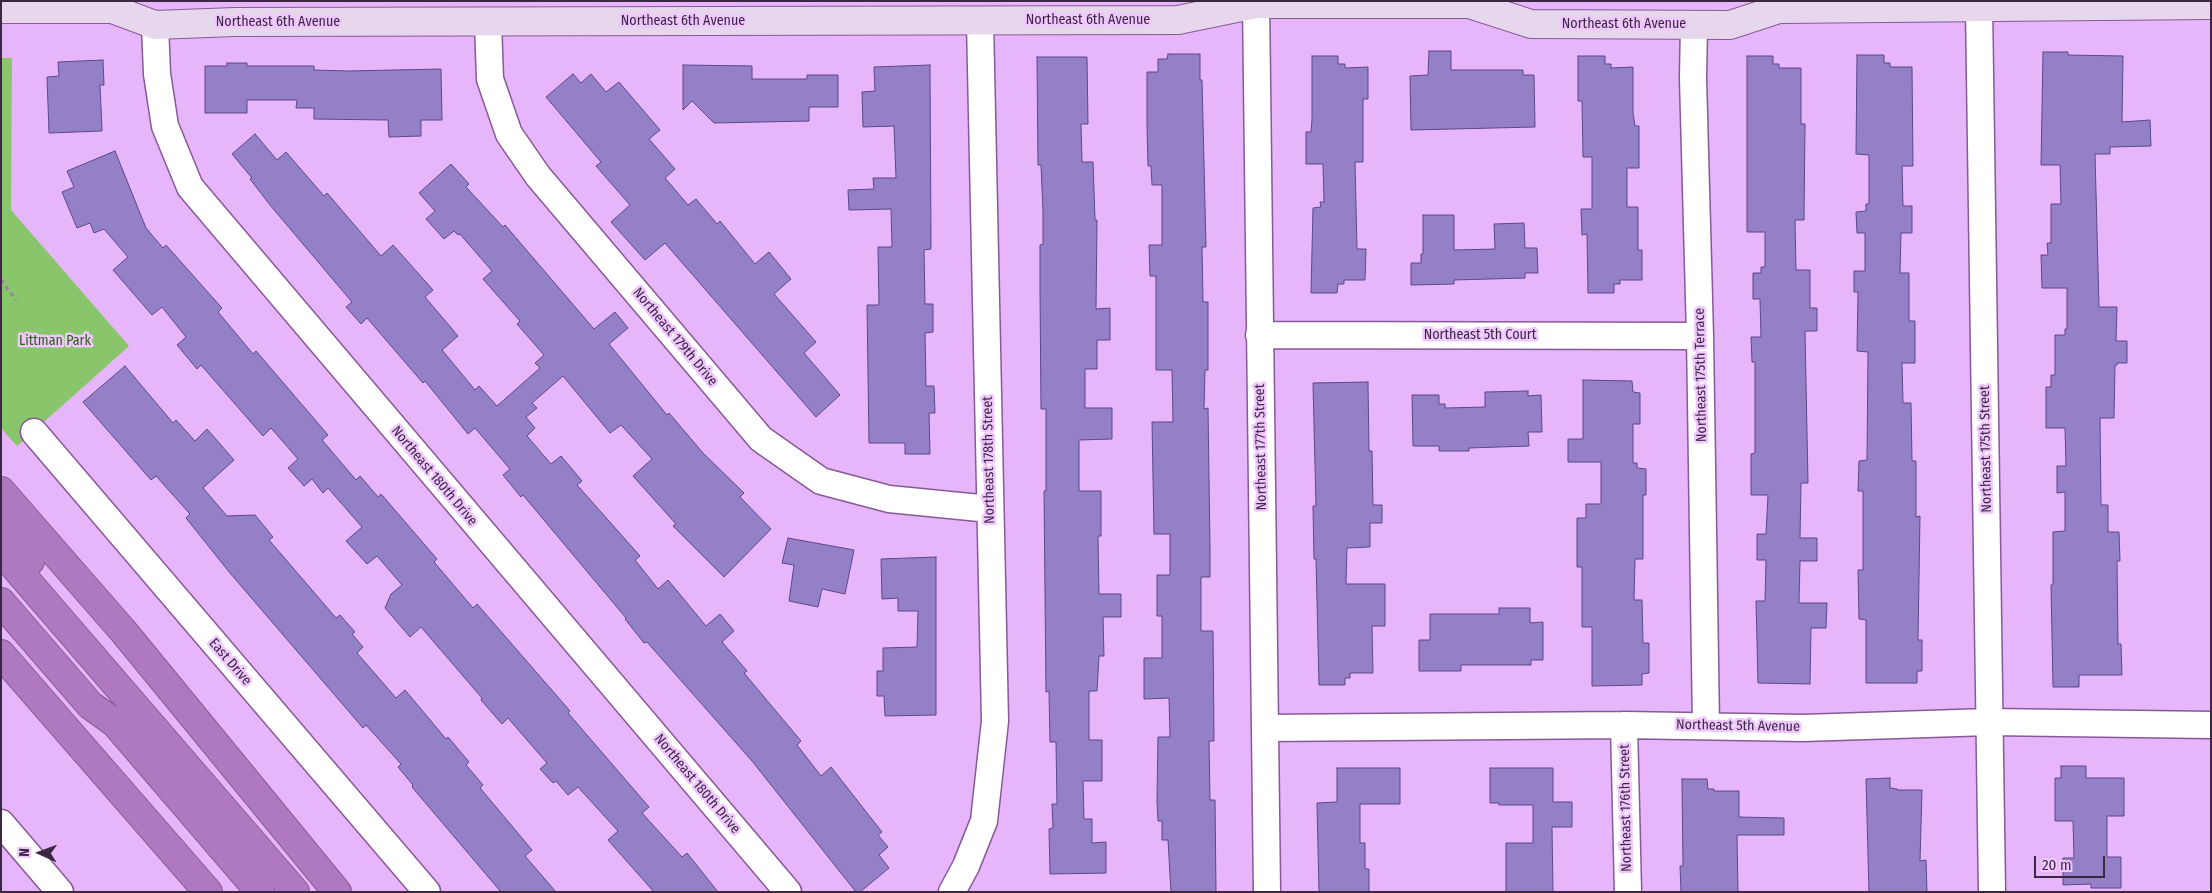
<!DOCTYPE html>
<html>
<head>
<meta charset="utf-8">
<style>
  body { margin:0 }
  #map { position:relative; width:2212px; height:893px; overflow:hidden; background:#e7b6fa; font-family:"Fira Sans Condensed",sans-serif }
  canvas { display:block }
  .frame { position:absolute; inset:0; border:2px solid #3b2742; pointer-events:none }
  .north { position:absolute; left:15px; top:828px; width:50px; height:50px; -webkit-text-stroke:4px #efc7fe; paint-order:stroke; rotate:272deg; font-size:14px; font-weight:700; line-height:20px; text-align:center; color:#3b2742 }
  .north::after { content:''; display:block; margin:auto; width:18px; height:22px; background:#3b2742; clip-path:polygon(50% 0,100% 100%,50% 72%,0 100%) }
  .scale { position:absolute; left:2034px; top:856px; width:71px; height:22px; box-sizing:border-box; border:2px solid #3b2742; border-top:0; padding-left:6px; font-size:15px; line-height:18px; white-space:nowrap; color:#3b2742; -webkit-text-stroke:4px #efc7fe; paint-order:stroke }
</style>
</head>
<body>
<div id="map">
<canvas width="2212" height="893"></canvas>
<div class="frame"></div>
<div class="north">N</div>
<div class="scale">20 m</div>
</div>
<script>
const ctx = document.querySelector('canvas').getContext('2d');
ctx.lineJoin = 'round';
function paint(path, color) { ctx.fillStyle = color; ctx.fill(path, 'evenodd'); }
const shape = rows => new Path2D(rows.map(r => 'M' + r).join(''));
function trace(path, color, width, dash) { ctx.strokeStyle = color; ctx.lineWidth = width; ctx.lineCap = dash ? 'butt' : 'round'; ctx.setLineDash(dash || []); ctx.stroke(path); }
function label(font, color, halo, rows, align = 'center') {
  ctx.font = font + ' "Fira Sans Condensed",sans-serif'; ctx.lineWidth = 5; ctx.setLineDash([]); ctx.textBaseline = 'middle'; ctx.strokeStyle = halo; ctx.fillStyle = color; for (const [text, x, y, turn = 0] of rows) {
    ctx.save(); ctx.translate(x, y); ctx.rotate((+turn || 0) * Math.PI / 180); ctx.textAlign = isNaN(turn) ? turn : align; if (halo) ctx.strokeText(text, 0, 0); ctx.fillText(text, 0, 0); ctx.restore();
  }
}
paint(shape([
  [1,58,12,58,11,210,129,346,17,446,1,428]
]), '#88c56b');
const building = shape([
  [1429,51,1451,51,1451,70,1523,70,1523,75,1534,75,1535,127,1411,130,1410,76,1428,75,1429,51],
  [2043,52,2068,52,2068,55,2123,56,2122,122,2150,120,2151,146,2110,147,2110,154,2095,154,2099,307,2117,307,2116,341,2127,341,2127,363,2117,363,2117,365,2115,365,2114,418,2100,418,2101,505,2108,505,2108,532,2119,532,2120,561,2117,561,2118,644,2121,644,2122,675,2079,675,2079,687,2053,687,2051,585,2053,584,2053,532,2065,531,2065,492,2057,493,2057,466,2066,466,2065,428,2046,428,2046,387,2051,387,2051,375,2055,375,2055,335,2065,335,2065,329,2067,329,2067,288,2042,288,2041,255,2048,255,2047,243,2051,243,2051,204,2061,204,2060,165,2041,165,2043,52],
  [1168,54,1200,54,1200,80,1202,80,1206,247,1202,247,1203,302,1208,302,1208,370,1205,370,1204,409,1208,408,1210,548,1210,577,1201,577,1201,631,1213,631,1214,741,1209,741,1210,800,1215,800,1216,892,1171,892,1168,840,1162,840,1162,821,1158,821,1157,801,1158,737,1170,737,1169,698,1144,699,1144,658,1162,658,1162,616,1157,616,1157,575,1170,575,1170,534,1154,534,1152,422,1173,422,1172,370,1156,370,1156,276,1150,276,1149,245,1162,245,1162,185,1152,185,1151,166,1148,166,1147,125,1147,72,1158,72,1158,59,1167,59,1168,54],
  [1857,55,1884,55,1884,63,1890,63,1890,67,1912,67,1913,166,1902,166,1903,206,1912,206,1912,233,1901,233,1900,273,1909,273,1909,321,1915,321,1915,363,1902,363,1903,403,1911,403,1912,461,1916,461,1916,517,1920,516,1918,640,1922,640,1922,671,1917,671,1917,683,1866,683,1866,620,1859,619,1858,570,1863,570,1863,491,1858,491,1859,461,1867,460,1868,352,1857,351,1858,292,1854,292,1854,271,1865,271,1865,233,1857,233,1856,212,1866,211,1866,204,1869,204,1869,155,1856,154,1857,55],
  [1312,56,1338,56,1338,64,1345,64,1345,68,1368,67,1368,99,1363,99,1363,162,1355,162,1357,249,1366,249,1365,280,1344,280,1344,284,1338,284,1337,293,1311,293,1313,208,1321,207,1320,202,1324,202,1323,164,1306,164,1306,132,1311,132,1312,119,1312,56],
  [1578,56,1605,56,1605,64,1611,64,1611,68,1633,67,1633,113,1635,126,1639,126,1639,168,1627,168,1627,207,1638,207,1638,250,1642,250,1642,280,1620,280,1620,284,1614,284,1614,293,1588,293,1587,234,1582,235,1581,209,1592,209,1592,157,1583,157,1582,101,1578,101,1578,56],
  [1747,56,1773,56,1773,64,1779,64,1779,68,1801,68,1801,124,1805,124,1804,220,1795,220,1796,270,1810,270,1810,308,1817,308,1817,331,1805,331,1808,483,1801,483,1800,538,1817,538,1817,561,1800,561,1799,603,1827,603,1826,628,1811,628,1810,684,1758,683,1756,601,1765,601,1766,560,1757,560,1757,534,1766,534,1768,495,1751,495,1751,454,1755,453,1755,362,1752,362,1751,337,1761,337,1760,299,1753,299,1753,273,1761,273,1761,267,1765,267,1765,232,1747,232,1747,56],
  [1037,57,1087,57,1088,124,1081,124,1082,162,1093,162,1095,220,1097,220,1096,309,1110,308,1110,340,1097,340,1097,369,1085,369,1085,408,1112,408,1112,439,1079,440,1079,491,1101,491,1101,536,1098,536,1099,594,1121,594,1121,617,1103,617,1104,656,1099,656,1097,691,1089,691,1089,740,1102,740,1102,781,1083,781,1084,819,1092,819,1092,843,1106,842,1106,873,1050,874,1049,829,1053,828,1052,804,1057,804,1056,742,1050,742,1049,691,1046,692,1044,491,1046,491,1046,409,1041,409,1040,289,1040,245,1043,244,1043,211,1041,165,1038,165,1037,57],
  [103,60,104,85,100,85,102,131,49,133,47,77,59,76,58,62,103,60],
  [227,63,247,63,247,66,314,66,314,70,348,71,441,69,442,120,421,120,421,136,389,137,388,120,314,119,314,108,296,108,297,100,247,100,247,113,205,113,205,66,227,66,227,63],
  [683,65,752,66,752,79,807,79,807,75,838,75,838,107,809,107,809,121,714,123,692,101,683,110,683,65],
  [930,65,931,249,924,250,925,304,933,304,933,332,925,333,926,386,934,386,935,413,929,413,930,454,905,454,905,443,869,443,867,305,879,305,878,247,892,247,891,209,849,210,848,190,874,189,873,178,896,178,894,126,863,127,862,92,875,91,874,67,930,65],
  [573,74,581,83,591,74,606,92,619,82,660,130,649,139,675,169,665,178,688,205,696,199,717,224,720,221,755,264,769,252,791,279,774,294,816,342,804,353,840,395,816,417,665,243,645,260,611,222,630,205,596,166,601,162,546,97,573,74],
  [255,134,277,160,286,152,324,196,327,193,381,256,393,245,433,290,425,297,458,336,442,350,475,390,479,386,497,406,540,368,535,363,544,355,517,324,520,321,483,279,492,271,460,234,458,235,454,231,444,239,426,219,435,211,419,193,451,164,469,184,466,187,503,227,505,225,594,329,615,312,628,328,609,344,667,415,669,413,703,453,744,493,740,497,771,529,724,577,673,526,676,524,633,476,652,459,621,425,610,433,563,376,532,403,537,408,526,417,535,428,527,436,551,464,561,456,582,481,577,485,640,556,635,560,658,589,668,580,706,626,720,614,734,631,722,642,747,671,744,673,801,741,797,745,821,776,831,767,882,832,878,835,888,847,879,855,889,868,860,892,856,892,752,761,647,642,644,643,625,619,626,618,523,495,521,497,503,475,510,469,475,428,468,434,425,381,423,383,367,318,361,324,346,307,352,302,270,205,250,179,252,178,232,154,255,134],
  [115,151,146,228,163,248,166,245,205,289,222,308,218,312,253,354,256,351,328,435,322,440,356,480,360,476,378,497,381,494,437,559,434,562,473,608,477,604,570,711,568,713,649,807,642,813,682,857,687,853,718,892,654,892,608,840,618,831,578,787,568,795,556,781,553,783,540,769,547,763,508,718,502,724,481,700,482,698,421,627,410,637,385,608,391,594,402,585,377,556,367,564,346,541,362,527,328,488,323,493,312,479,304,486,288,468,298,459,271,428,263,436,201,365,197,369,177,345,186,337,162,307,152,315,113,270,128,257,104,229,94,233,90,223,77,228,62,192,74,187,67,171,115,151],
  [1423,215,1454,215,1454,250,1495,249,1494,224,1524,223,1525,248,1537,248,1538,273,1525,273,1525,278,1454,280,1454,284,1411,285,1411,263,1421,263,1421,254,1423,254,1423,215],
  [125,366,173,423,176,420,195,441,207,429,234,460,203,488,227,516,255,515,273,537,269,540,336,618,340,615,355,632,352,634,363,647,357,653,396,698,405,690,446,739,448,737,469,762,466,765,483,785,480,788,532,850,525,856,556,892,501,892,412,787,413,785,398,767,401,764,366,725,363,728,230,573,186,518,190,514,156,476,151,480,83,402,125,366],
  [1583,380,1632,381,1633,392,1640,393,1640,424,1633,424,1633,463,1637,463,1637,468,1646,469,1646,495,1643,495,1643,559,1635,559,1634,600,1642,600,1643,643,1649,643,1649,673,1642,674,1642,685,1592,686,1592,627,1582,627,1582,567,1577,567,1577,518,1586,518,1586,504,1601,504,1601,462,1568,462,1568,439,1583,439,1583,380],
  [1368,382,1369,451,1372,451,1373,505,1382,505,1382,523,1370,523,1370,547,1347,548,1346,584,1385,584,1385,626,1372,626,1373,673,1350,673,1350,678,1345,678,1345,685,1319,685,1316,559,1314,559,1313,506,1316,506,1313,383,1368,382],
  [1528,391,1528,396,1541,395,1542,432,1528,432,1529,446,1469,448,1469,451,1439,451,1439,446,1413,446,1412,395,1439,395,1439,404,1445,404,1445,408,1485,407,1485,392,1528,391],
  [788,538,854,550,845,594,822,589,818,607,789,601,794,565,782,563,788,538],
  [936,557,936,715,885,716,884,696,877,696,877,671,883,671,883,648,917,647,918,611,898,611,898,598,882,599,881,559,936,557],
  [1499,608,1530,608,1530,623,1543,622,1543,660,1531,660,1531,665,1461,665,1461,671,1419,671,1419,640,1430,640,1430,614,1499,614,1499,608],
  [2061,766,2086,766,2086,778,2124,778,2124,816,2107,816,2107,857,2121,857,2121,888,2091,888,2091,884,2063,885,2063,858,2074,858,2073,821,2055,821,2055,778,2061,778,2061,766],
  [1337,768,1400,768,1400,804,1360,804,1360,843,1365,843,1365,869,1369,869,1369,892,1319,892,1317,803,1337,802,1337,768],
  [1490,768,1553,768,1553,802,1572,802,1572,827,1552,827,1553,892,1506,892,1506,843,1533,843,1533,805,1499,805,1499,803,1490,803,1490,768],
  [1890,778,1890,788,1897,789,1897,790,1922,790,1920,861,1926,860,1927,892,1869,892,1866,779,1890,778],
  [1682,779,1707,779,1708,789,1714,789,1714,791,1739,791,1739,817,1784,818,1784,835,1737,835,1738,892,1681,892,1680,866,1683,866,1682,779]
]);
paint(building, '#9480c7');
trace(building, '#5c4789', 1);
const minor = shape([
  [1256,1,1267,892],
  [1979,6,1992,892],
  [488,22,490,79,509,134,538,176,761,439,821,481,889,499,990,509],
  [155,25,157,74,165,126,190,187,788,892],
  [1694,25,1693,78,1700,336,1706,725],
  [1259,335,1700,336],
  [34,432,427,892],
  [1624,725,1628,892],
  [1266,728,1624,725,1803,728,1989,722,2211,725],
  [1,823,60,892],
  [952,892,966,866,984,821,995,721,980,21]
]);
const secondary = shape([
  [1,9,112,9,155,25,235,22,1178,20,1256,4,1469,4,1531,24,1730,25,1779,9,2211,5]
]);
const motorway = shape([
  [1,491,124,632,337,892],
  [1,527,30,561],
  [1,551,295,892],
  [1,602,90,705,115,723,260,892],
  [1,654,208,892]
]);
trace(minor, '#875997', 29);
trace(secondary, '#875997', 30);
trace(motorway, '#865c95', 30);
trace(shape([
  [1,280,16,300]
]), '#9f7bad', 3, [4, 4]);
trace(minor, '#fff', 26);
trace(secondary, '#e7d7ec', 28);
trace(motorway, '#ae79c1', 28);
label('14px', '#3b2742', '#efc7fe', [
  ["Northeast 6th Avenue",1088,20],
  ["Northeast 6th Avenue",683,21],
  ["Northeast 6th Avenue",278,22],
  ["Northeast 6th Avenue",1624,24],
  ["Northeast 5th Court",1480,335],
  ["Northeast 179th Drive",675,337,50],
  ["Northeast 175th Terrace",1701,375,-91],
  ["Northeast 177th Street",1261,447,-91],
  ["Northeast 175th Street",1986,449,-91],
  ["Northeast 178th Street",989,460,-91],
  ["Northeast 180th Drive",434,476,50],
  ["East Drive",230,662,49],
  ["Northeast 5th Avenue",1738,726,1],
  ["Northeast 180th Drive",697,784,50],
  ["Northeast 176th Street",1626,808,-91]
]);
label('14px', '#306112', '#efc7fe', [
  ["Littman Park",55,341]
]);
</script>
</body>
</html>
